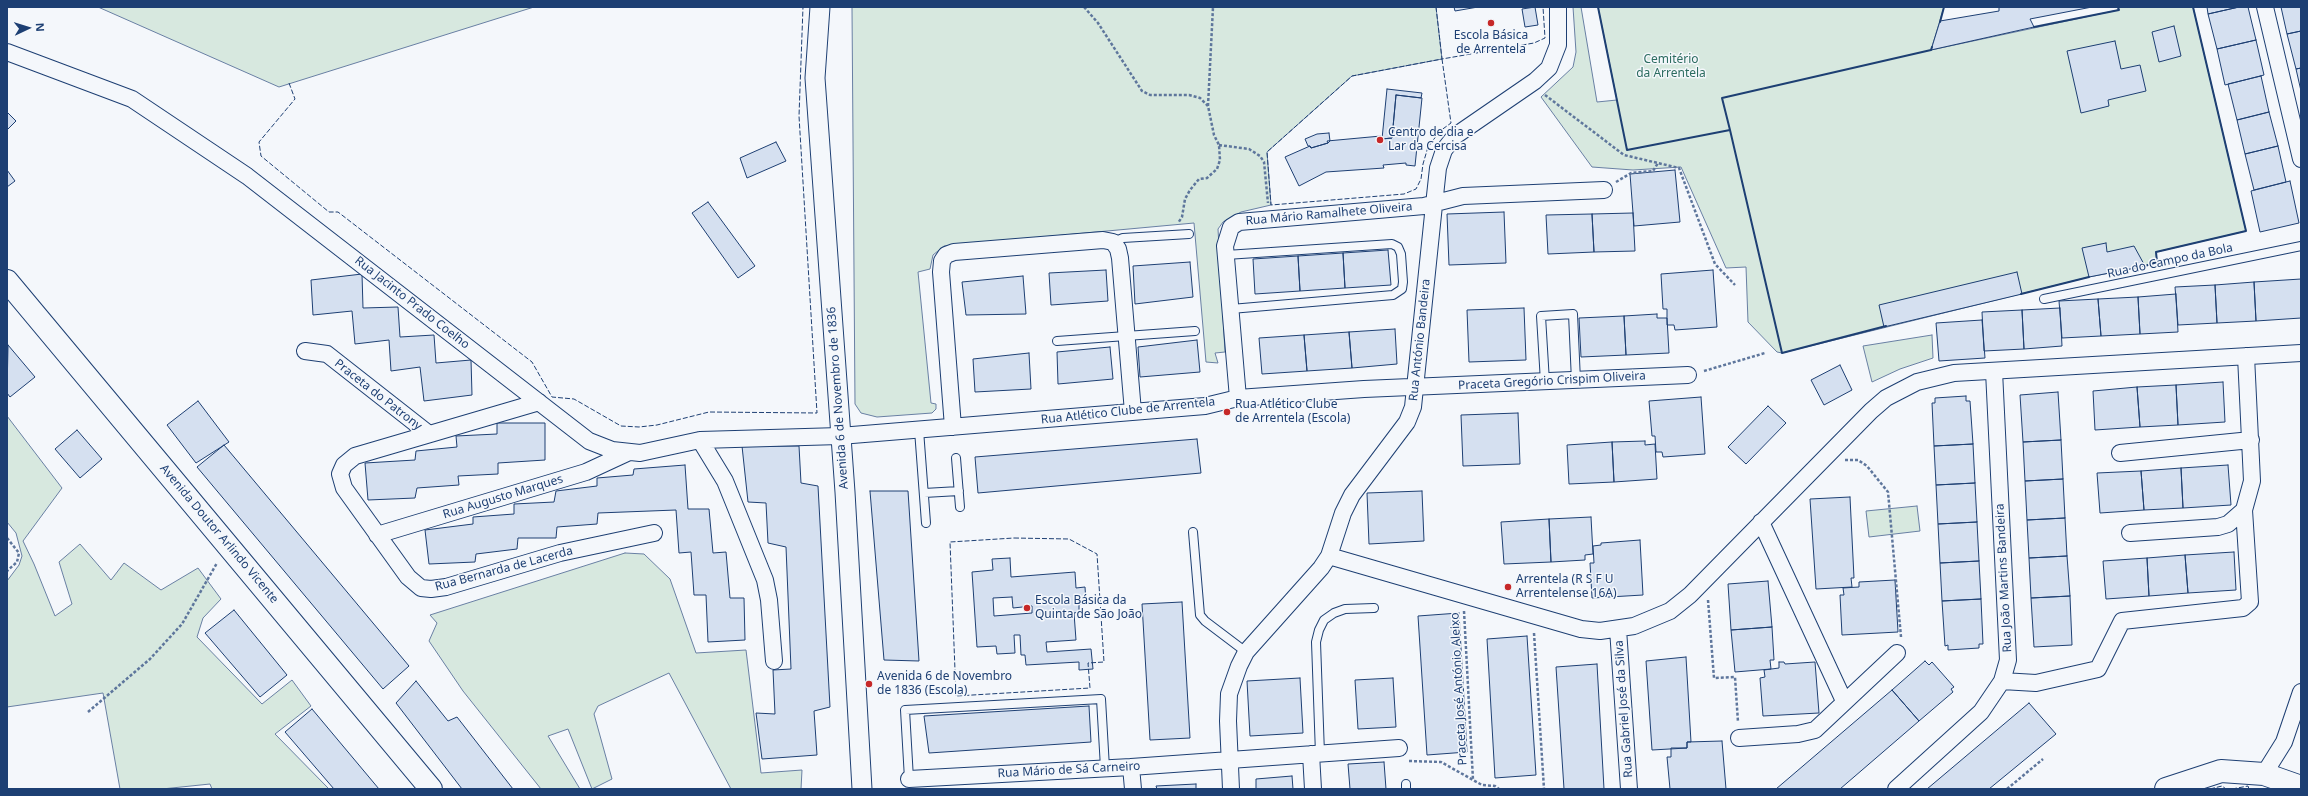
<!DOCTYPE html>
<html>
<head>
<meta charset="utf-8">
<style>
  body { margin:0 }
  #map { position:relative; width:2308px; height:796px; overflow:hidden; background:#f4f7fb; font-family:"Noto Sans",sans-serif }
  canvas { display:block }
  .frame { position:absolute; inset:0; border:8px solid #1d3f73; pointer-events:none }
  .north { position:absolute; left:8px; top:8px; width:40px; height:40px; -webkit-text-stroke:3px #f4f7fb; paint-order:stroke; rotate:86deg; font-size:11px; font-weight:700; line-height:16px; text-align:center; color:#1d3f73 }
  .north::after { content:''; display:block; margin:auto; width:14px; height:18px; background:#1d3f73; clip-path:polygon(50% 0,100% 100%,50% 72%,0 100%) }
</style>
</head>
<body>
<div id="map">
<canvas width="2308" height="796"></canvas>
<div class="frame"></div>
<div class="north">N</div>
</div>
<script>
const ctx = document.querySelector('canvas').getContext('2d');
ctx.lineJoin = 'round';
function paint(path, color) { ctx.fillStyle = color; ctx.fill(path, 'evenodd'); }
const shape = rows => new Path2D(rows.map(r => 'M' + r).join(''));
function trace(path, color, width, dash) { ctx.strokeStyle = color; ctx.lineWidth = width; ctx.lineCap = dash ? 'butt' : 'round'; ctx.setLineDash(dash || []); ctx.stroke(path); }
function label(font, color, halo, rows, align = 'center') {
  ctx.font = font + ' "Noto Sans",sans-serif'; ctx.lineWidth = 3; ctx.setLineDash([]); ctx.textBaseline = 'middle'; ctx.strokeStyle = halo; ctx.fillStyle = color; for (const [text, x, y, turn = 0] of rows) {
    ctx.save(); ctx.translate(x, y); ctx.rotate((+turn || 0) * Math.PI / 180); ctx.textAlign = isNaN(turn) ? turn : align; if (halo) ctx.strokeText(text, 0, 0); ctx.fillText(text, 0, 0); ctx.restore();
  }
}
const green = shape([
  [98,7,534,7,279,87,98,7],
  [852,7,1436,7,1442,59,1352,76,1267,152,1271,205,1241,212,1223,222,1218,229,1225,352,1215,353,1218,363,1206,362,1194,223,944,246,933,255,930,269,918,272,931,403,936,404,936,409,932,413,877,417,861,413,855,404,852,7],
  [1573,7,1581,7,1597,102,1617,100,1598,7,1944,7,1931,50,2118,10,2118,7,2193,7,2246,231,2156,252,2157,262,2145,266,2089,277,1782,353,1777,352,1748,322,1746,267,1726,268,1681,167,1633,170,1592,167,1541,97,1573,67,1576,52,1573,7],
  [1932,335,1933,358,1900,369,1872,382,1863,346,1932,335],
  [7,416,62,488,23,541,34,564,55,616,72,604,59,562,80,544,111,580,124,563,161,590,198,568,221,599,203,618,197,637,262,704,292,680,311,706,275,734,329,789,212,789,210,784,162,789,120,789,103,693,7,707,7,581,19,565,22,556,16,533,7,522,7,416],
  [1917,506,1920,531,1869,537,1866,511,1917,506],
  [625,553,644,554,670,579,696,653,746,650,761,773,802,770,801,789,731,789,669,673,598,706,594,714,612,779,592,789,568,729,548,736,580,789,541,789,463,691,429,641,437,623,430,615,625,553]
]);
paint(green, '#d7e8df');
trace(green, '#687fa3', 1);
const building = shape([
  [1454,7,1478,7,1455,11,1454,7],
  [1535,7,1538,25,1525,27,1522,9,1535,7],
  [1999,7,2092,7,2030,19,2034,27,1931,50,1940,21,1999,11,1999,7],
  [2207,7,2239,7,2208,14,2207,7],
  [2239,7,2248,7,2256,40,2217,49,2208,14,2239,7],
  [2281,7,2301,7,2301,31,2287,34,2281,7],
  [2174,26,2181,56,2159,62,2152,32,2174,26],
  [2301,31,2301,68,2296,69,2287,34,2301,31],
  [2256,40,2264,75,2225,85,2217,49,2256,40],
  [2115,41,2121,69,2140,65,2146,91,2108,100,2109,106,2081,113,2067,51,2115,41],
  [2301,68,2301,91,2296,69,2301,68],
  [2261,76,2269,112,2237,120,2228,84,2261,76],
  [1387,89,1422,93,1421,98,1396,95,1392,138,1382,139,1387,89],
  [1396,95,1422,98,1415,166,1406,165,1406,163,1383,165,1384,168,1326,172,1299,186,1285,157,1310,146,1311,148,1328,143,1327,141,1381,136,1381,139,1392,138,1396,95],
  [7,112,16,121,7,130,7,112],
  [2269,112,2278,146,2245,154,2237,120,2269,112],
  [1329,133,1330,141,1328,143,1311,148,1310,146,1308,146,1305,139,1317,134,1329,133],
  [776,142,786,161,747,178,740,158,776,142],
  [2278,146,2286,182,2254,190,2245,154,2278,146],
  [7,170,15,181,7,187,7,170],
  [1675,170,1680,222,1634,226,1630,174,1675,170],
  [2290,181,2299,223,2260,232,2251,191,2290,181],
  [708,202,755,266,738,278,692,213,708,202],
  [1504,212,1506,263,1449,265,1447,214,1504,212],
  [1633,213,1635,251,1594,252,1592,214,1633,213],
  [1592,214,1594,252,1548,254,1546,215,1592,214],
  [2106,243,2107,252,2134,246,2145,266,2089,277,2082,248,2106,243],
  [1388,250,1391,285,1345,288,1343,253,1388,250],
  [1343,253,1345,288,1300,291,1298,256,1343,253],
  [1298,256,1300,291,1255,294,1253,259,1298,256],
  [1190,262,1193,297,1135,304,1133,266,1190,262],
  [1106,270,1108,301,1051,305,1049,273,1106,270],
  [1713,270,1717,327,1675,330,1674,325,1667,325,1667,309,1663,309,1661,274,1713,270],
  [2017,272,2022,294,1884,327,1879,305,2017,272],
  [362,274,363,308,398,307,400,337,434,335,436,363,471,360,472,395,424,401,420,367,391,371,389,340,355,344,352,311,313,315,311,280,362,274],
  [1023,276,1026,314,966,315,962,282,1023,276],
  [2301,279,2301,318,2256,321,2254,282,2301,279],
  [2254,282,2256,321,2217,323,2215,285,2254,282],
  [2215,285,2217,323,2178,325,2175,287,2215,285],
  [2176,294,2178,332,2140,334,2138,297,2176,294],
  [2138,297,2140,334,2101,336,2098,299,2138,297],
  [2098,299,2101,336,2062,338,2059,301,2098,299],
  [1524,308,1526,360,1469,362,1467,310,1524,308],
  [2060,308,2062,346,2024,349,2022,310,2060,308],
  [2022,310,2024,349,1984,351,1982,312,2022,310],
  [1657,314,1657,318,1667,318,1669,353,1626,355,1624,316,1657,314],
  [1624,316,1626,355,1581,357,1579,318,1624,316],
  [1982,320,1985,358,1939,361,1936,323,1982,320],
  [1395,329,1397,364,1352,368,1349,332,1395,329],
  [1349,332,1352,368,1307,371,1304,335,1349,332],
  [1304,335,1307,371,1262,374,1259,338,1304,335],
  [1197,340,1200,372,1140,377,1138,347,1197,340],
  [8,345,35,377,10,397,7,393,8,345],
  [1110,347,1113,379,1058,384,1057,352,1110,347],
  [1029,353,1031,389,975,392,973,359,1029,353],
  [1840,365,1852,390,1824,405,1811,380,1840,365],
  [2223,382,2225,422,2178,425,2176,385,2223,382],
  [2176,385,2178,425,2140,427,2137,387,2176,385],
  [2137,387,2140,427,2095,430,2093,391,2137,387],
  [2058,392,2061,440,2023,442,2020,395,2058,392],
  [1966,396,1966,401,1970,401,1973,444,1934,446,1932,403,1935,403,1935,398,1966,396],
  [1701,397,1705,454,1663,457,1662,452,1656,452,1655,436,1652,436,1649,401,1701,397],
  [198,401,229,442,196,463,167,425,198,401],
  [1768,406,1786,423,1746,464,1728,447,1768,406],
  [1518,413,1520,464,1463,466,1461,415,1518,413],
  [497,423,545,423,545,460,498,463,498,474,458,476,459,485,417,488,415,498,368,500,365,463,415,460,416,451,457,447,456,436,497,434,497,423],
  [77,430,102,459,80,478,55,449,77,430],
  [1197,439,1201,473,978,493,975,457,1197,439],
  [2061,440,2063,479,2025,481,2023,442,2061,440],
  [1645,441,1645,445,1655,444,1657,479,1614,482,1612,442,1645,441],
  [1612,442,1614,482,1569,484,1567,445,1612,442],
  [1973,444,1975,483,1936,485,1934,446,1973,444],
  [224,445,409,666,383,689,197,467,224,445],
  [742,446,799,446,801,483,818,486,830,707,814,711,817,755,762,759,756,713,775,714,773,670,791,669,786,547,768,543,766,503,748,502,742,446],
  [685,465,688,509,709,509,713,553,726,552,730,598,744,598,745,640,708,642,706,595,694,595,691,552,679,553,676,510,598,513,597,524,557,527,556,538,518,538,517,549,476,554,475,562,429,564,425,530,473,524,473,517,514,514,514,504,554,502,556,491,597,486,597,478,633,475,634,469,685,465],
  [2228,465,2231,505,2183,508,2181,468,2228,465],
  [2181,468,2183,508,2144,510,2141,471,2181,468],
  [2141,471,2144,510,2100,513,2097,473,2141,471],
  [2063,479,2065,518,2027,520,2025,481,2063,479],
  [1975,483,1977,522,1938,524,1936,485,1975,483],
  [870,491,908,491,919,661,884,660,870,491],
  [1422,491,1424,541,1369,544,1367,493,1422,491],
  [1850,497,1854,578,1851,578,1852,587,1816,589,1810,499,1850,497],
  [1591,517,1593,554,1585,555,1585,560,1551,562,1549,519,1591,517],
  [2065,518,2067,556,2029,558,2027,520,2065,518],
  [1549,519,1551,562,1504,564,1501,522,1549,519],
  [1977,522,1979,561,1940,563,1938,524,1977,522],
  [1640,540,1643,595,1592,598,1590,563,1594,563,1593,546,1601,545,1601,543,1640,540],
  [2234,552,2236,590,2188,593,2185,555,2234,552],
  [2185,555,2188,593,2149,596,2147,558,2185,555],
  [2067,556,2070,596,2031,598,2029,558,2067,556],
  [1010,558,1011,577,1075,572,1076,588,1085,587,1086,603,1079,604,1079,612,1074,613,1076,640,1046,642,1047,652,1091,649,1093,669,1079,670,1079,662,1026,665,1025,655,1021,655,1020,635,1014,635,1015,653,997,654,996,646,977,647,972,572,993,570,992,559,1010,558],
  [1012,597,1013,608,1032,606,1032,613,994,616,993,598,1012,597],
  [2147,558,2149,596,2106,599,2103,561,2147,558],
  [1979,561,1981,599,1942,601,1940,563,1979,561],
  [1895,580,1898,632,1842,635,1840,595,1844,595,1843,588,1859,587,1859,582,1895,580],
  [1768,581,1772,627,1731,630,1728,584,1768,581],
  [2070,596,2072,645,2034,647,2031,598,2070,596],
  [1981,599,1983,644,1979,644,1979,648,1948,650,1948,645,1945,646,1942,601,1981,599],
  [1182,602,1190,738,1150,740,1142,604,1182,602],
  [234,610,287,675,260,697,205,633,234,610],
  [1459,613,1467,752,1427,755,1418,616,1459,613],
  [1772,627,1774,660,1770,660,1771,669,1735,672,1731,630,1772,627],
  [1527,636,1536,775,1495,778,1487,639,1527,636],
  [1686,657,1691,742,1687,742,1687,748,1652,750,1646,661,1686,657],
  [1925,661,1929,665,1932,662,1954,687,1951,689,1953,692,1919,721,1892,690,1925,661],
  [1779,662,1784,662,1785,664,1815,662,1819,713,1763,716,1760,678,1765,677,1764,670,1779,668,1779,662],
  [1597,664,1604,789,1564,789,1556,667,1597,664],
  [1300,678,1303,733,1250,736,1247,681,1300,678],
  [1393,678,1396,727,1358,729,1355,680,1393,678],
  [416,681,448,721,457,717,513,789,462,789,396,703,416,681],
  [1892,690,1919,721,1840,789,1776,789,1892,690],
  [2029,703,2056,734,1989,789,1927,789,2029,703],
  [1089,706,1091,742,929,753,924,716,1089,706],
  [312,709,379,789,334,789,285,732,312,709],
  [1722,741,1726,789,1670,789,1667,757,1671,757,1671,748,1687,748,1687,742,1722,741],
  [1384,762,1386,789,1350,789,1348,764,1384,762],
  [1292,776,1293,789,1256,789,1256,779,1292,776],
  [1196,784,1196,789,1157,789,1156,786,1196,784]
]);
paint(building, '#d5e0f0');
trace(building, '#1d3f73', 1);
const service = shape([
  [1113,242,1123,238,1189,234],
  [1226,255,1392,244,1398,247,1401,254,1403,282,1402,289,1393,295,1231,309],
  [2044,299,2301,246],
  [1057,341,1195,331],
  [1545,382,1541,316,1573,314,1576,381],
  [919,430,926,523],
  [956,458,960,507],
  [924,493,959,491],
  [1193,532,1200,615,1205,621,1246,652],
  [1320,754,1316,642,1319,630,1324,620,1334,613,1345,609,1374,608],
  [909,779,905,710,1101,699,1105,768],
  [1406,789,1406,784]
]);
const minor = shape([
  [2265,7,2301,159],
  [7,52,132,99,247,176,589,441,612,450,640,453,700,440,840,436,1205,406,1238,398,1364,389,1688,375],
  [305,351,327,354,429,434],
  [1238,398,1225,246,1231,227,1239,222,1424,206,1463,196,1604,190],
  [539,402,355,456,344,465,340,474,344,488,408,577,421,588,431,589,446,587,560,553,654,533],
  [953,427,941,272,942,261,946,255,954,252,1103,240,1113,242,1118,249,1120,258,1133,412],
  [700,440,725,481,765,580,769,600,774,661],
  [2120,453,2251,440],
  [1761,522,1844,701],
  [2130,533,2218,527,2228,524,2244,510],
  [377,535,586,472,627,453],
  [1329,556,1581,629,1600,631,1634,626,1670,611,1690,595,1871,411,1886,398,1917,382,1954,373,2301,353],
  [1618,629,1629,789],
  [2002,681,2036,683,2098,669,2122,621,2243,608,2250,602,2244,510,2252,481,2246,356],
  [1739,738,1798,734,1815,730,1897,653],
  [1311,754,1313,789],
  [1131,767,1133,789],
  [2264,774,2284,742,2301,692],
  [909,779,1131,767,1399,748],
  [1231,789,1228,721,1229,694,1239,666,1246,652,1321,568,1329,556,1343,513,1352,495,1407,422,1413,407,1434,205,1438,168,1444,150,1455,136,1535,81,1549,68,1558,45,1558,7],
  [1896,789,1981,712,2002,681,2008,660,1994,371]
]);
const tertiary = shape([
  [820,7,815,78,845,492,862,789]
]);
const secondary = shape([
  [2166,789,2221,771,2264,774,2301,787]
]);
const primary = shape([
  [7,281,431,789]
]);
trace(service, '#1d3f73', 10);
trace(minor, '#1d3f73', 18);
trace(tertiary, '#1d3f73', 21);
trace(secondary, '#1d3f73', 24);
trace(primary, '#1d3f73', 24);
trace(shape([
  [1084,7,1098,23,1142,91,1150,95,1189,95,1200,98,1208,106,1214,135,1219,145,1220,160,1217,169,1207,178,1199,179,1190,190,1185,199,1182,217,1178,223],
  [1545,95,1624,155,1679,168,1715,264,1735,285],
  [1208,106,1213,7],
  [1219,145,1249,149,1260,156,1264,162,1268,203],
  [1616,182,1631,173,1653,171,1658,163],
  [1704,371,1765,353],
  [1845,460,1858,460,1867,466,1888,492,1901,637],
  [7,538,19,553,17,562,7,571],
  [1708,600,1714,678,1735,677,1738,722],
  [1464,611,1473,780],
  [1534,633,1544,789],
  [88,712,150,659,182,624,217,563],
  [1409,761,1441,762,1482,785,1495,786,1499,789],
  [2007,789,2043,759]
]), '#5e769c', 2.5, [3, 2]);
trace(service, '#f4f7fb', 8);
trace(minor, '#f4f7fb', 16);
trace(tertiary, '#f4f7fb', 19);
trace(secondary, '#f4f7fb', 22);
trace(primary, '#f4f7fb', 22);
trace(shape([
  [1436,7,1442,59,1534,43,1545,38,1543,7],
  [1442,59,1451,123,1440,131,1428,147,1423,164,1421,179,1416,189,1404,194,1271,205,1267,152,1352,76,1442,59],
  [289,83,295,99,259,142,261,156,329,212,338,212,532,362,552,397,574,399,621,426,639,427,657,425,709,412,817,413,799,116,803,7],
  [1014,538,1069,539,1097,554,1104,662,1088,663,1090,688,956,696,950,542,1014,538],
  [2210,789,2222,786,2226,789],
  [2232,789,2248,786,2249,789]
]), '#1d3f73', 1, [5, 2]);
trace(shape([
  [1598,7,1627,150,1730,130,1722,98,1931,50,1932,47],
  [1940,22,1944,7],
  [2034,27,2119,10,2118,7],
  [1730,130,1782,353,1886,326],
  [2145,266,2157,262,2156,252,2246,231,2193,7],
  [2021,294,2089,277]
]), '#1d3f73', 2);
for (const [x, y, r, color] of [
  [1491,23,4,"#c62828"],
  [1380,140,4,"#c62828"],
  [1227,412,4,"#c62828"],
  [1508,587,4,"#c62828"],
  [1027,608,4,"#c62828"],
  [869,684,4,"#c62828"]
]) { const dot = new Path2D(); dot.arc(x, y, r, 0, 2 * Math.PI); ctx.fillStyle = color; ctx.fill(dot); trace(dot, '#f4f7fb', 1.5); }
label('12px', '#1d3f73', '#f4f7fb', [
  ["Escola Básica",1491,36,"center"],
  ["de Arrentela",1491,50,"center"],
  ["Centro de dia e",1388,133],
  ["Lar da Cercisa",1388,147],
  ["Rua Atlético Clube",1235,405],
  ["de Arrentela (Escola)",1235,419],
  ["Arrentela (R S F U",1516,580],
  ["Arrentelense 16A)",1516,594],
  ["Escola Básica da",1035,601],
  ["Quinta de São João",1035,615],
  ["Avenida 6 de Novembro",877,677],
  ["de 1836 (Escola)",877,691]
], 'left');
label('12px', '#2c6c60', '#f4f7fb', [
  ["Cemitério",1671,60],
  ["da Arrentela",1671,74]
]);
label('12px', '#1d3f73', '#f4f7fb', [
  ["Rua Mário Ramalhete Oliveira",1329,214,-5],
  ["Rua do Campo da Bola",2170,261,-12],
  ["Rua Jacinto Prado Coelho",412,303,38],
  ["Rua António Bandeira",1420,340,-84],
  ["Praceta Gregório Crispim Oliveira",1552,381,-3],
  ["Praceta do Patrony",378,395,38],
  ["Avenida 6 de Novembro de 1836",838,398,-94],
  ["Rua Atlético Clube de Arrentela",1128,411,-6],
  ["Rua Augusto Marques",503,497,-17],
  ["Avenida Doutor Arlindo Vicente",219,534,50],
  ["Rua Bernarda de Lacerda",504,569,-15],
  ["Rua João Martins Bandeira",2004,578,-93],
  ["Praceta José António Aleixo",1459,689,-93],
  ["Rua Gabriel José da Silva",1624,709,-94],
  ["Rua Mário de Sá Carneiro",1069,770,-3]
]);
</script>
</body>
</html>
